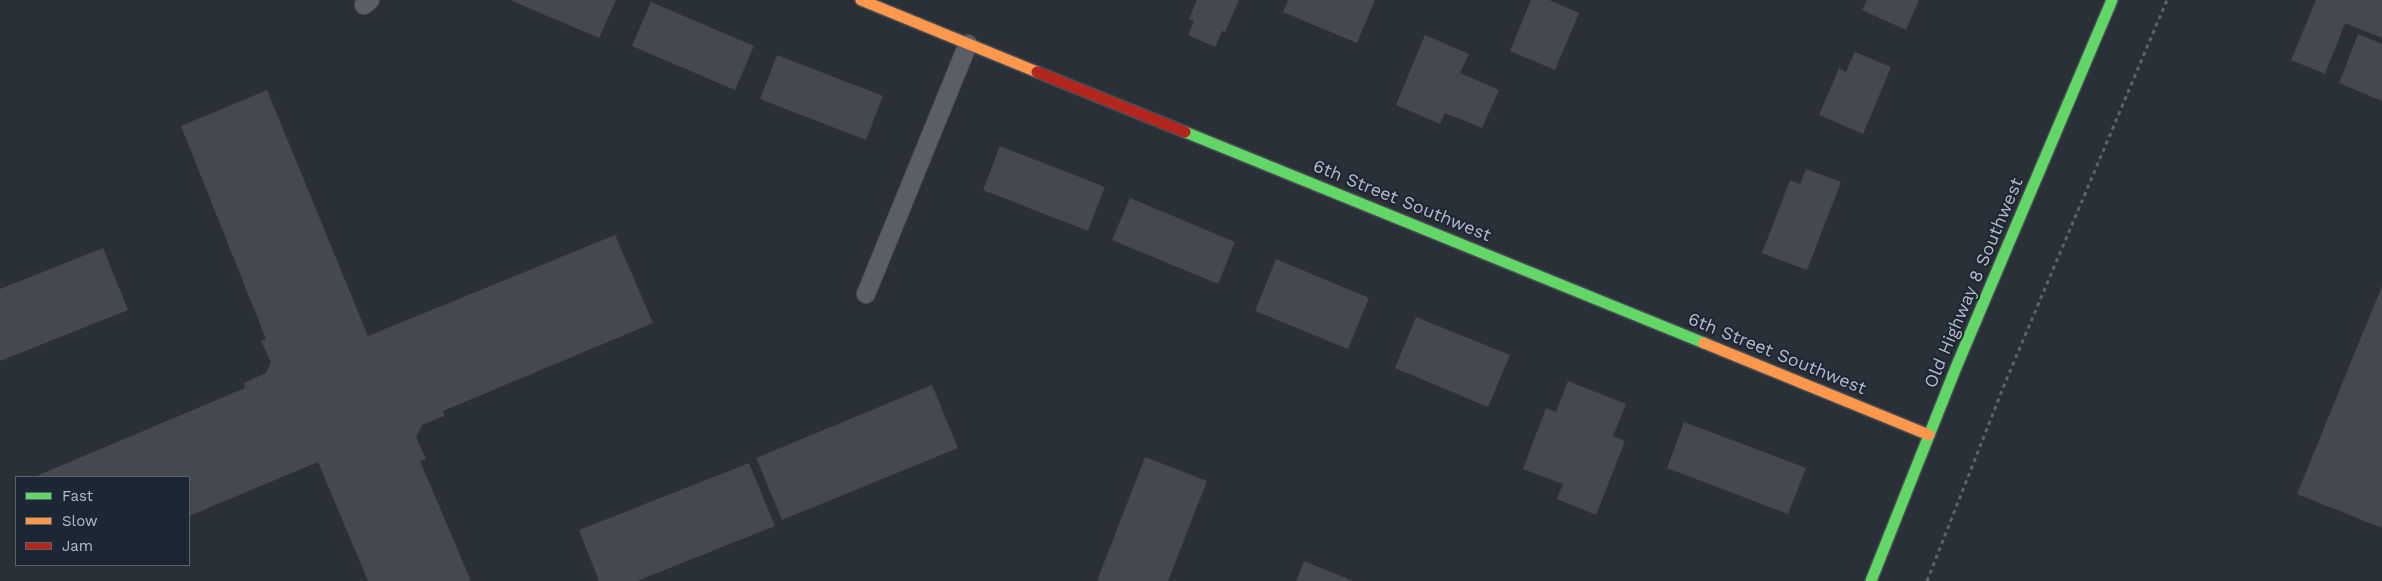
<!DOCTYPE html>
<html>
<head>
<meta charset="utf-8">
<style>
  body { margin:0 }
  #map { position:relative; width:2382px; height:581px; overflow:hidden; background:#2a3038; font-family:"Work Sans",sans-serif }
  canvas { display:block }
  .legend { position:absolute; left:15px; top:476px; width:175px; height:90px; box-sizing:border-box; background:#1d2633; border:1px solid #59626f; margin:0; padding:6px 9px; list-style:none; font-size:15px; color:#b4bcc9 }
  .legend li { display:flex; align-items:center; gap:10px; height:25px }
  .legend b { width:25px; border:1px solid #59626f }
</style>
</head>
<body>
<div id="map">
<canvas width="2382" height="581"></canvas>
<ul class="legend">
<li><b style="height:6px;background:#63d668"></b>Fast</li>
<li><b style="height:6px;background:#ff974d"></b>Slow</li>
<li><b style="height:6px;background:#b3261e"></b>Jam</li>
</ul>
</div>
<script>
const ctx = document.querySelector('canvas').getContext('2d');
ctx.lineJoin = 'round';
function paint(path, color) { ctx.fillStyle = color; ctx.fill(path, 'evenodd'); }
const shape = rows => new Path2D(rows.map(r => 'M' + r).join(''));
function trace(path, color, width, dash) { ctx.strokeStyle = color; ctx.lineWidth = width; ctx.lineCap = dash ? 'butt' : 'round'; ctx.setLineDash(dash || []); ctx.stroke(path); }
function label(font, color, halo, rows, align = 'center') {
  ctx.font = font + ' "Work Sans",sans-serif'; ctx.lineWidth = 4; ctx.setLineDash([]); ctx.textBaseline = 'middle'; ctx.strokeStyle = halo; ctx.fillStyle = color; for (const [text, x, y, turn = 0] of rows) {
    ctx.save(); ctx.translate(x, y); ctx.rotate((+turn || 0) * Math.PI / 180); ctx.textAlign = isNaN(turn) ? turn : align; if (halo) ctx.strokeText(text, 0, 0); ctx.fillText(text, 0, 0); ctx.restore();
  }
}
paint(shape([
  [510,0,616,0,599,38],
  [1197,0,1239,0,1225,32,1222,31,1215,47,1188,35,1194,21,1189,19],
  [1288,0,1375,0,1357,43,1283,12],
  [1531,0,1549,0,1579,13,1555,70,1510,51],
  [1867,0,1919,0,1906,30,1862,10],
  [2316,0,2382,0,2382,38,2345,23,2325,74,2291,60],
  [651,2,754,46,735,90,632,46],
  [2358,34,2382,44,2382,101,2339,83],
  [1425,35,1469,54,1460,73,1499,90,1482,128,1445,113,1440,124,1396,105],
  [1855,52,1891,67,1863,134,1819,115,1839,68,1846,72],
  [777,55,883,96,866,140,760,99],
  [267,90,368,336,615,235,653,323,443,411,444,416,422,425,416,437,426,459,420,461,471,581,368,581,318,462,189,516,189,477,34,477,245,388,244,383,266,373,271,362,261,341,266,339,181,126],
  [1000,146,1105,187,1088,231,983,190],
  [1806,169,1841,182,1807,270,1762,253,1790,180,1800,184],
  [1130,198,1235,242,1218,284,1112,240],
  [103,248,128,310,0,361,0,289],
  [1276,259,1369,298,1348,349,1255,311],
  [2382,286,2382,528,2297,494],
  [1416,317,1510,355,1488,407,1395,368],
  [1568,381,1626,404,1613,436,1625,441,1596,515,1557,499,1563,484,1523,469,1546,408,1556,412],
  [932,385,958,448,782,520,756,458],
  [1684,422,1806,468,1788,514,1667,468],
  [1145,457,1207,481,1168,581,1097,581],
  [749,463,775,526,637,581,599,581,579,530],
  [1304,561,1353,581,1296,581]
]), '#444950');
const lane = shape([
  [364,5,370,0],
  [866,294,968,44]
]);
const fast = shape([
  [1185,132,1704,343],
  [1871,581,1957,365,2112,0]
]);
const slow = shape([
  [861,0,1037,72],
  [1704,343,1929,435]
]);
const jam = shape([
  [1037,72,1185,132]
]);
trace(lane, '#484c53', 20);
trace(fast, '#484c53', 14);
trace(slow, '#484c53', 14);
trace(jam, '#484c53', 14);
trace(shape([
  [1927,581,2005,383,2167,0]
]), '#5d636a', 3, [4, 4]);
trace(lane, '#5a5e66', 18);
trace(fast, '#63d668', 11);
trace(slow, '#ff974d', 11);
trace(jam, '#b3261e', 11);
label('18px', '#b4bcc9', '#1d2633', [
  ["6th Street Southwest",1402,201,22],
  ["Old Highway 8 Southwest",1974,283,-67],
  ["6th Street Southwest",1777,354,22]
]);
</script>
</body>
</html>
